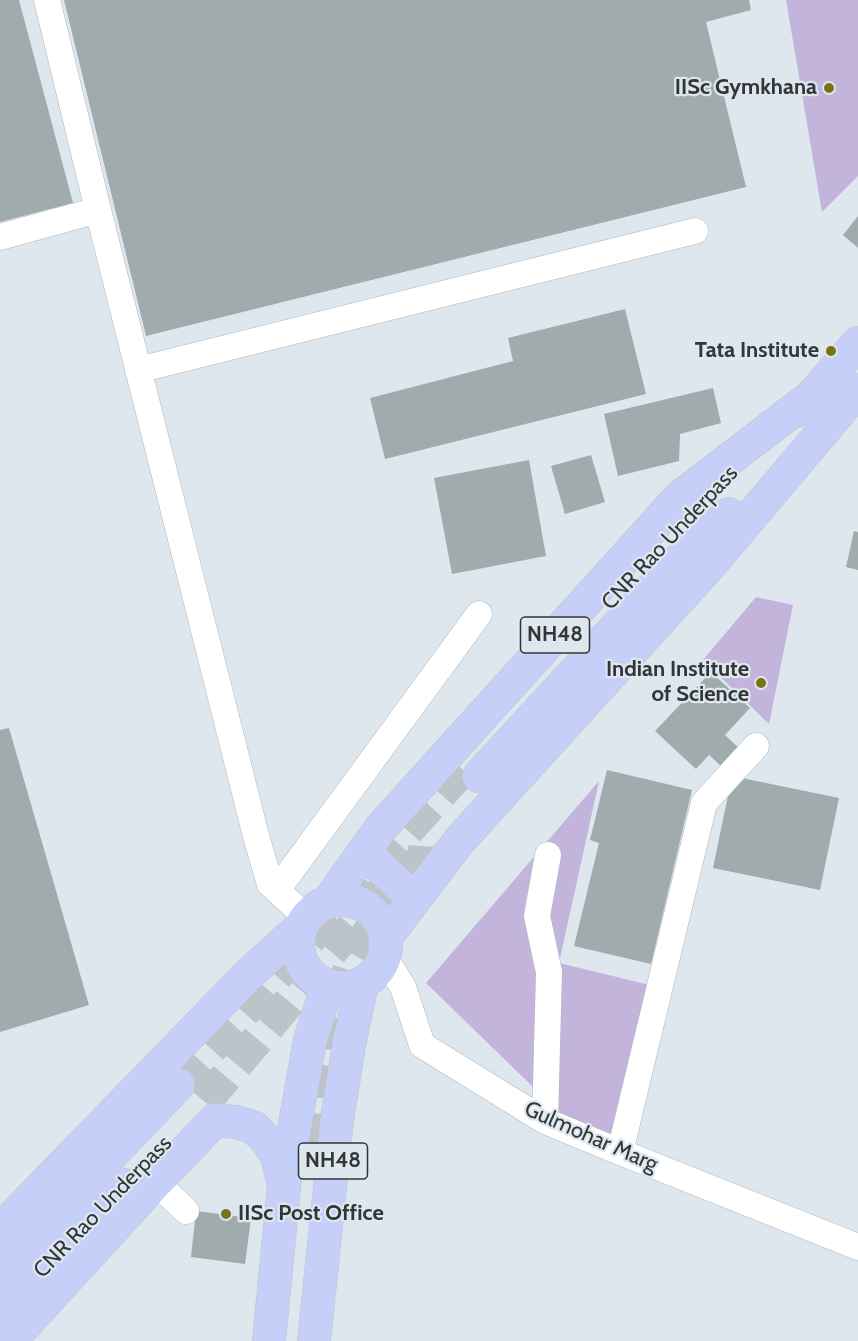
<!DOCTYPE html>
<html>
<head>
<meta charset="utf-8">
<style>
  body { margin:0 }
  canvas { display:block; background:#dee7ee }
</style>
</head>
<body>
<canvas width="858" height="1341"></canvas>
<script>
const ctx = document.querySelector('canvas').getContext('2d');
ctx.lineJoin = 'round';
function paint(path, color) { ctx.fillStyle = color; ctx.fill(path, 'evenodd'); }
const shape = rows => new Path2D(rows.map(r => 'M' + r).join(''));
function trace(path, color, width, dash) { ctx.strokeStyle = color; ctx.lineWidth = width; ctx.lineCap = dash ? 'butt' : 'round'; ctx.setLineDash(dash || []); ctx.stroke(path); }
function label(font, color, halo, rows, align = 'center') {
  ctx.font = font + ' Cabin,sans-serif'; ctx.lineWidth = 4.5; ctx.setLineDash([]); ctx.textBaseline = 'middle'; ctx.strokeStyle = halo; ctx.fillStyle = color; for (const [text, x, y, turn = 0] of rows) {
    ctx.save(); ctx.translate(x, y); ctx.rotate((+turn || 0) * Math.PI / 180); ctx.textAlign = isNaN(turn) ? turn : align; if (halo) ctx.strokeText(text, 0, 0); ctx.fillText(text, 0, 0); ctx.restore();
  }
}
paint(shape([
  [786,0,858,0,858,176,822,212],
  [756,597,793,605,769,724,703,660],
  [599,781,559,963,650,985,614,1138,568,1121,426,983]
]), '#c3b4dc');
paint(shape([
  [0,0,19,0,73,203,0,222],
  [64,0,749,0,751,10,706,22,746,187,146,336],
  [858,216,858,248,843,235],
  [625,309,646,394,385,459,370,398,513,361,508,338],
  [713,388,721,423,680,434,679,461,618,476,604,414],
  [591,455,605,502,565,514,551,466],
  [529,460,546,556,452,574,434,478],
  [854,531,858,532,858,570,846,567],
  [711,672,750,708,725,735,740,749,723,768,709,755,696,769,655,731],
  [9,728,89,1005,0,1032,0,730],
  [607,770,692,790,651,964,574,946,599,843,590,840],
  [732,776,839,798,820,890,713,868],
  [196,1211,251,1218,245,1264,191,1257]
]), '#a0abae');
trace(shape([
  [178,1085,464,768],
  [205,1102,393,878],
  [318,1147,332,1025,340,995,353,960,368,933,424,855,425,841]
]), '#bcc4ca', 33, [33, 16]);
const minor = shape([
  [47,0,98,210,256,836,270,884,307,918],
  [0,237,98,210],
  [138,370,695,231],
  [277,890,479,614],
  [384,957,403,987,422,1045,545,1121,620,1152,858,1247],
  [545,1121,549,972,537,916,548,855],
  [620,1152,704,803,756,746],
  [153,1185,163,1189,186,1211]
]);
const highway = shape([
  [796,411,812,396,858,343],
  [479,776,669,570,729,514],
  [364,852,414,899],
  '298 944a44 44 0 1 1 88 0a44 44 0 1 1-88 0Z',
  [328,902,380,829,680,497,812,396],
  [386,937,460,840,710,565,858,390],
  [0,1230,249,974,302,926],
  [0,1271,178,1085],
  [0,1312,124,1185],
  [10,1341,153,1185,215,1120,236,1122,253,1127,263,1136,277,1155,284,1186],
  [269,1341,284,1186,310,1040,328,985],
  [314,1341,337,1120,349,1045,362,983]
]);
trace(minor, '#afb7be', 27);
trace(highway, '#c2c3c4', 34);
trace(minor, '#fff', 26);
trace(highway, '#c6cff7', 33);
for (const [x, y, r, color] of [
  [829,88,6,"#7a7316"],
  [831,351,6,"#7a7316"],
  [761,683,6,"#7a7316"],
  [226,1214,6,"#7a7316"]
]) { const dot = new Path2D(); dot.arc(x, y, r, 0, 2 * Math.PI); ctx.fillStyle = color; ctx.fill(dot); trace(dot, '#dee7ee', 2); }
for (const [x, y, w] of [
  [555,635,69],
  [333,1161,69]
]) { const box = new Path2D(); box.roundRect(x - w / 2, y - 18, w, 36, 4.5); ctx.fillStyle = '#dee7ee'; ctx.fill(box); trace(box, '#323639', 1.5); }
label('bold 21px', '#323639', null, [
  ["NH48",555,635],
  ["NH48",333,1161]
]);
label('bold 22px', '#323639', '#dee7ee', [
  ["IISc Gymkhana",817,88],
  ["Tata Institute",819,351],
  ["Indian Institute",749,670],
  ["of Science",749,695],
  ["IISc Post Office",238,1214,"left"]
], 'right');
label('22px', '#323639', '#dee7ee', [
  ["CNR Rao Underpass",670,538,-47],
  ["Gulmohar Marg",591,1137,24],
  ["CNR Rao Underpass",103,1207,-46]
]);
</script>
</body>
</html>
